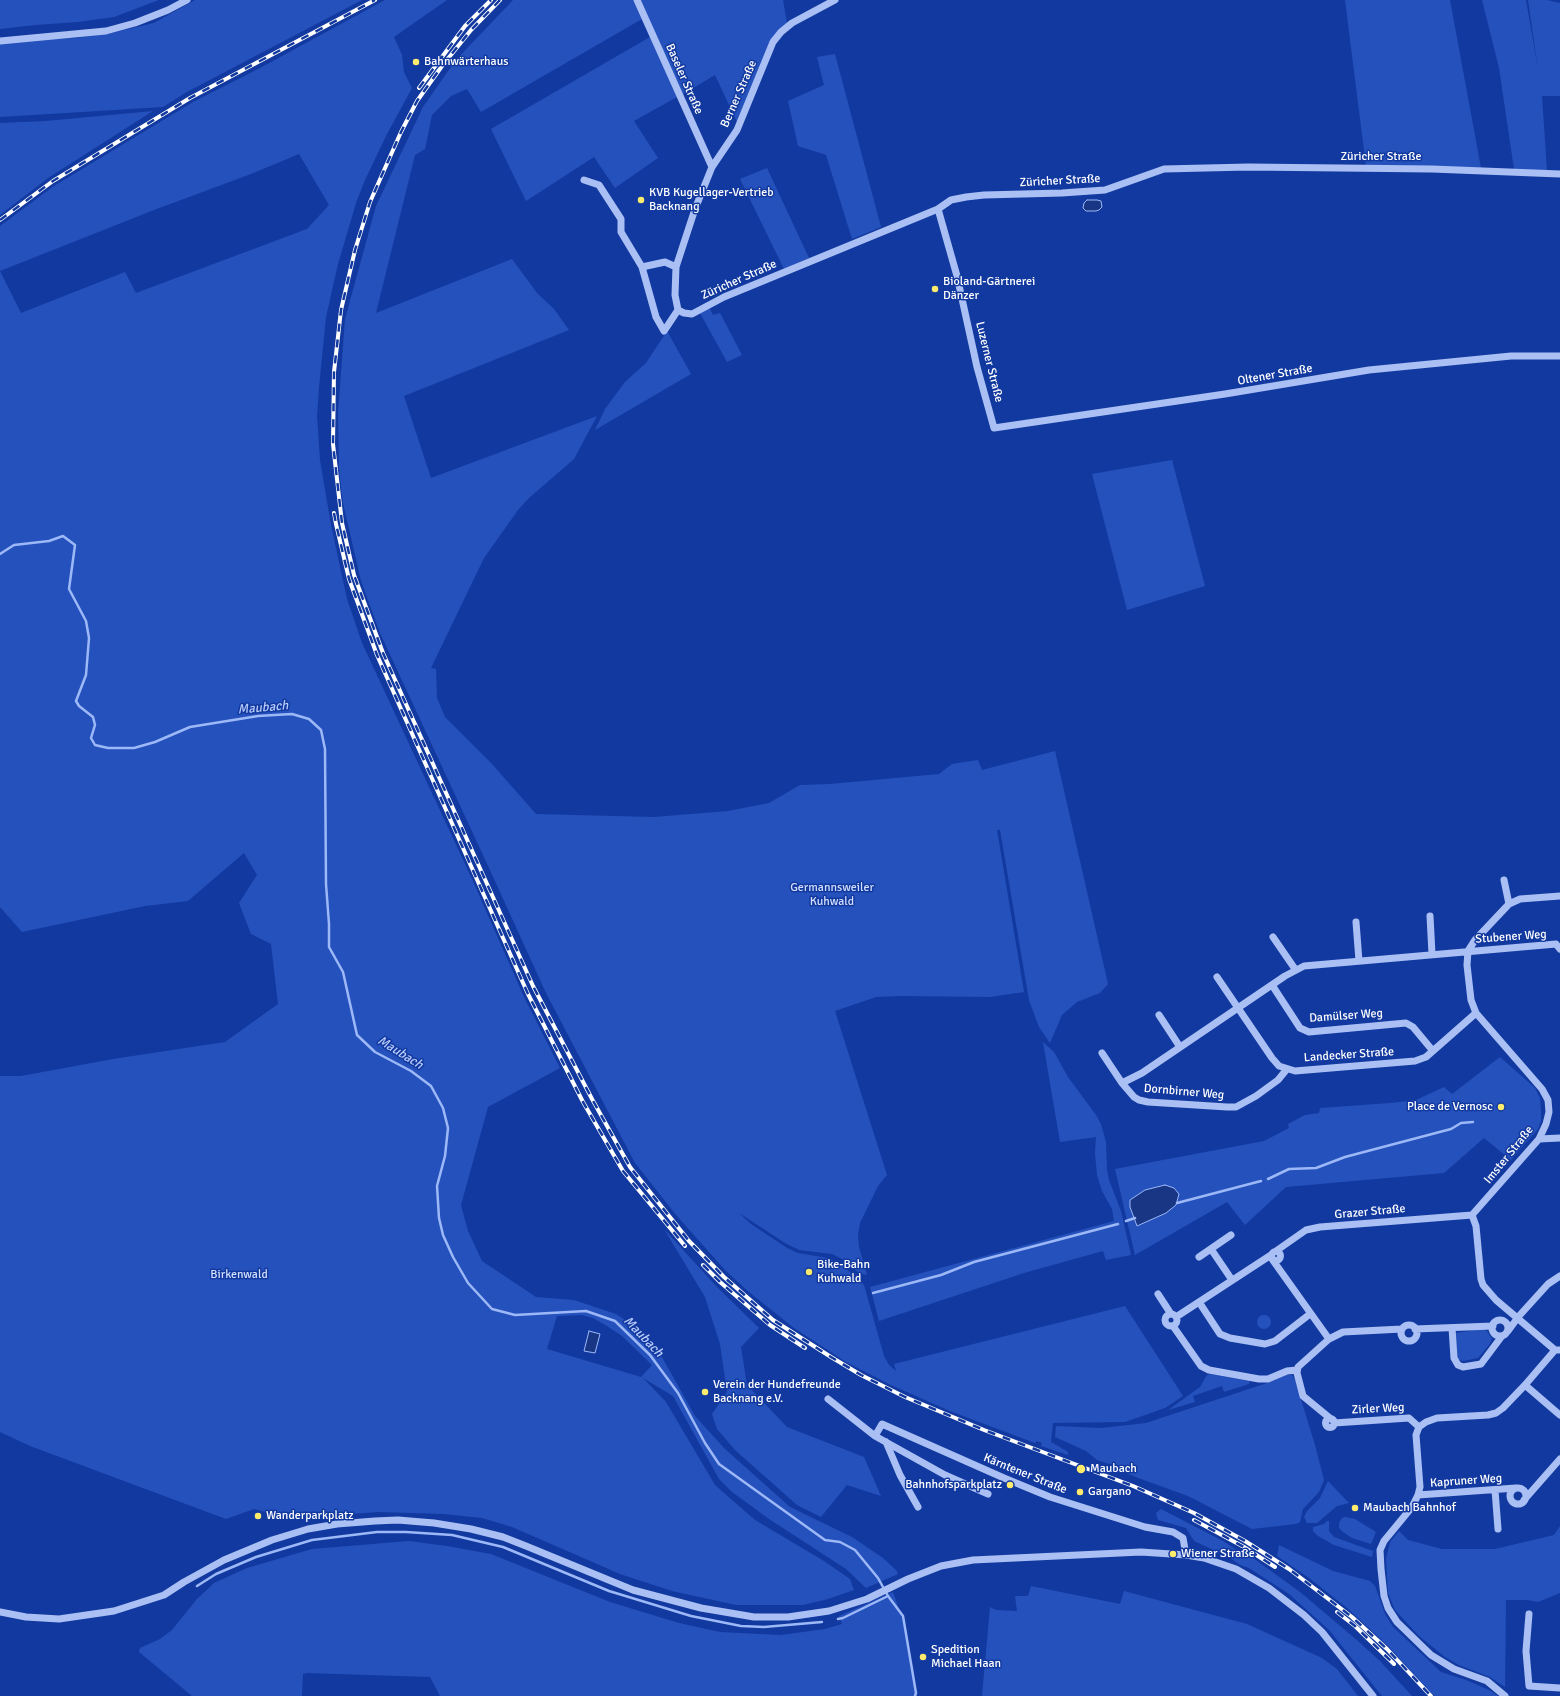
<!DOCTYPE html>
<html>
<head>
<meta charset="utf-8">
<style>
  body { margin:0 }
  canvas { display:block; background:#12399f }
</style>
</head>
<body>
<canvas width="1560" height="1696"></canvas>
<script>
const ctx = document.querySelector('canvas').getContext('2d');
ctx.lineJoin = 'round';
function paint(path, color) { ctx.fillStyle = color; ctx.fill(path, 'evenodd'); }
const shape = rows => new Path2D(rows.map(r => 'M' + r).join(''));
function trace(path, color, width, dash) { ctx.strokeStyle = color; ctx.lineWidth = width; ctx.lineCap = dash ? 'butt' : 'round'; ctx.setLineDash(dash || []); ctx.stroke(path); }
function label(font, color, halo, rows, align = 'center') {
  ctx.font = font + ' Signika,sans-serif'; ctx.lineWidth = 3; ctx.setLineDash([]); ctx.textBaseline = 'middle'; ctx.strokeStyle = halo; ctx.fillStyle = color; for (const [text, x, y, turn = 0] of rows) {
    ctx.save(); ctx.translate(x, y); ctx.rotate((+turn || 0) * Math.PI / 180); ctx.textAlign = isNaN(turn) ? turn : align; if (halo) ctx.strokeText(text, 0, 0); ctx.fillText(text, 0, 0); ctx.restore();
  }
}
paint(shape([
  [0,0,159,0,114,17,78,22,35,25,0,29],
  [195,0,362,0,185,93,163,107,0,117,0,44,16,41,76,38,107,34,154,23],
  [385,0,447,0,394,37,402,55,404,72,412,88,386,136,365,180,356,203,338,264,326,317,319,387,317,416,320,460,331,525,347,599,362,643,472,879,524,997,560,1068,488,1107,461,1205,468,1231,482,1261,536,1297,574,1300,616,1314,637,1328,654,1343,695,1416,724,1448,790,1507,852,1537,883,1558,896,1570,898,1574,866,1588,846,1569,769,1519,732,1492,719,1479,673,1396,643,1378,666,1402,715,1485,755,1520,824,1561,850,1579,854,1590,828,1599,803,1605,736,1605,672,1591,620,1574,512,1527,482,1518,444,1514,379,1512,304,1517,273,1514,254,1509,226,1519,30,1446,0,1432,0,1076,21,1076,113,1059,225,1042,278,1004,271,944,251,934,239,903,257,875,244,853,188,901,145,906,22,932,0,907,0,271,21,313,125,272,136,293,307,229,329,205,299,154,251,174,154,210,0,271,0,226,54,186,193,102,260,68],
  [582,1315,593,1318,607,1326,622,1336,652,1365,641,1377,547,1349,557,1316],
  [513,0,633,0,642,19,481,112,467,89,451,96,432,115,425,149,415,155,376,313,512,259,537,293,554,309,569,330,404,396,431,478,597,416,574,459,529,498,518,510,484,558,431,668,436,669,437,698,445,717,492,764,536,814,654,817,728,811,769,803,800,785,830,784,939,774,952,764,978,760,982,770,1055,751,1108,984,1100,993,1077,1002,1062,1015,1050,1043,1039,1027,1029,1000,1000,830,997,830,1024,992,990,997,902,996,876,997,835,1011,887,1175,878,1186,860,1223,858,1235,859,1247,867,1275,859,1273,842,1259,832,1254,799,1250,785,1243,739,1213,751,1224,787,1248,798,1253,828,1258,839,1263,857,1278,864,1285,884,1356,889,1365,896,1371,894,1364,1125,1306,1183,1396,1165,1408,1125,1422,1053,1423,1051,1442,1068,1452,1068,1455,1041,1446,1042,1443,1037,1441,1035,1443,950,1411,891,1385,846,1362,794,1328,749,1292,725,1270,677,1216,635,1163,546,993,489,868,380,633,361,581,343,503,339,470,338,413,345,319,376,206,423,107,455,61],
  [640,0,783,0,787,23,780,30,737,122,715,75,683,94],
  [1345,0,1450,0,1481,168,1366,166],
  [1482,0,1526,0,1538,69,1528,0,1547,0,1560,3,1560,96,1542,96,1547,171,1514,169,1499,68],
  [650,37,677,97,634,121,658,158,615,188,594,157,526,201,491,129],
  [835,54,881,227,852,239,826,155,798,146,788,101,824,85,817,57],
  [153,111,48,178,0,215,0,123,46,121],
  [767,168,809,258,784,269,740,179],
  [706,309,710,309,713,315,720,313,742,355,727,362,700,313],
  [667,331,691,374,595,430,605,409,625,382,646,363],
  [1172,460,1205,586,1127,610,1092,474],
  [1043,1042,1054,1052,1068,1077,1096,1115,1101,1124,1106,1142,1107,1170,1109,1180,1121,1211,1131,1255,1106,1260,1103,1251,1024,1273,879,1321,870,1287,1114,1221,1112,1209,1102,1191,1097,1175,1095,1153,1096,1137,1060,1142],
  [1500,1057,1535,1088,1540,1098,1541,1111,1541,1121,1538,1129,1511,1160,1484,1138,1444,1173,1286,1187,1245,1225,1227,1202,1135,1255,1115,1169,1264,1141,1289,1128,1288,1124,1305,1115,1319,1113,1320,1108,1390,1103,1416,1100,1444,1087,1452,1094],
  [664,1229,717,1287,759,1328,741,1347,747,1385,787,1427,864,1457,881,1496,847,1485,821,1517,797,1505,735,1450,717,1429,712,1414,727,1392,720,1344,705,1297],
  '1257 1322a7 7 0 1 1 14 0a7 7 0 1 1-14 0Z',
  [1482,1329,1487,1331,1492,1339,1489,1345,1478,1358,1463,1361,1459,1360,1456,1357,1456,1333],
  [1210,1374,1250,1381,1249,1384,1224,1392,1222,1386,1193,1396,1195,1402,1168,1410,1200,1387,1207,1375],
  [1287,1375,1292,1375,1295,1380,1315,1445,1324,1480,1319,1492,1303,1509,1300,1522,1296,1524,1252,1529,1188,1496,1141,1479,1126,1473,1122,1468,1097,1460,1086,1451,1055,1437,1056,1426,1101,1428,1146,1423,1270,1382],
  [1328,1481,1349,1503,1337,1506,1317,1523,1307,1523,1304,1517,1307,1511,1320,1498],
  [1161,1509,1223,1541,1240,1552,1242,1550,1300,1592,1358,1641,1380,1661,1412,1696,1382,1696,1329,1630,1289,1594,1249,1568,1240,1565,1229,1557,1194,1541,1186,1528,1158,1520,1156,1513],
  [1345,1517,1355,1519,1376,1532,1371,1544,1352,1538,1343,1532,1339,1528,1339,1523,1342,1518],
  [1327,1521,1329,1521,1329,1531,1334,1537,1373,1551,1372,1557,1334,1545,1318,1536,1313,1531,1313,1527,1324,1524],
  [1560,1526,1560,1593,1538,1602,1528,1600,1506,1600,1505,1687,1490,1677,1459,1665,1445,1657,1419,1636,1395,1610,1388,1593,1386,1559,1390,1542,1399,1531,1408,1540,1442,1549,1495,1549,1554,1535],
  [409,1541,447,1546,491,1554,610,1602,679,1623,720,1632,781,1635,825,1629,842,1624,839,1616,893,1592,906,1629,917,1696,440,1696,430,1677,307,1673,303,1674,302,1696,192,1696,139,1652,140,1648,160,1639,172,1630,197,1599,214,1583,247,1568,312,1549],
  [1279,1545,1333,1571,1370,1581,1375,1586,1385,1614,1393,1627,1441,1672,1466,1680,1489,1690,1498,1696,1434,1696,1388,1646,1346,1607,1309,1578,1277,1556],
  [1031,1586,1120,1604,1124,1591,1247,1624,1322,1658,1337,1669,1358,1696,982,1696,990,1607,996,1610,1017,1611,1015,1596,1028,1596]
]), '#2551bd');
const water = shape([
  [1087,200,1097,200,1101,201,1102,207,1099,210,1096,211,1086,211,1083,208,1084,203,1087,200],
  [1165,1185,1174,1188,1179,1194,1176,1205,1166,1213,1137,1226,1130,1207,1130,1200,1145,1190,1165,1185],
  [589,1331,600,1334,595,1353,584,1351,589,1331]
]);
paint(water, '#193685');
trace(water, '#9cb8f7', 1);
trace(shape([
  [0,554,14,545,49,541,63,536,75,545,69,589,86,621,89,638,86,675,76,701,79,706,93,717,95,725,91,738,95,745,108,748,134,748,155,742,190,727,258,716,292,714,309,719,321,730,325,749,326,884,329,924,329,947,343,972,357,1035,375,1052,411,1071,431,1086,443,1108,448,1128,445,1156,437,1186,439,1218,443,1235,453,1257,468,1283,492,1309,515,1315,586,1311,615,1321,650,1355,678,1393,705,1443,719,1464,825,1540,840,1542,855,1550,878,1578,888,1596,903,1616,916,1693,915,1696],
  [1268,1179,1289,1169,1316,1168,1345,1157,1451,1129,1461,1123,1473,1122],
  [1177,1203,1261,1181],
  [1126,1221,1135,1218],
  [873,1293,941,1275,974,1262,1118,1224],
  [197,1586,216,1574,256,1557,312,1540,377,1532,406,1532,452,1535,503,1547,609,1591,691,1616,741,1626,764,1627,822,1622],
  [838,1619,843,1618,888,1596]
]), '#9cb8f7', 2.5);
trace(shape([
  [637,0,712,167],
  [0,41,106,31,135,23,168,10,187,0],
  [584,180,599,185,621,219,621,232,642,267,665,262,676,267],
  [938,209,957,276,977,367,994,428,1225,394,1369,370,1511,356,1560,356],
  [642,267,656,317,664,331,678,310,675,295,676,267,695,209,712,167,737,130,773,42,781,32,792,23,835,0],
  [678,310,684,313,692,314,724,297,938,209,951,200,966,197,984,195,1062,193,1105,190,1164,169,1248,167,1432,169,1560,174],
  [1504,880,1509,904],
  [1430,916,1432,954],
  [1356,922,1359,961],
  [1273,937,1295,969],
  [1217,977,1272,1058,1279,1066,1295,1071,1415,1061,1426,1057,1476,1013],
  [1272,985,1300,1028,1309,1032,1406,1023,1413,1027,1433,1051],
  [1159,1015,1180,1047],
  [1102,1053,1122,1083],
  [1287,1069,1278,1080,1256,1096,1236,1107,1227,1107,1148,1102,1139,1100,1134,1097,1122,1083,1142,1073,1285,976,1304,966,1556,944,1560,949],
  [1539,1139,1560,1138],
  [1211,1249,1232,1280],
  [1276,1251,1306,1230,1320,1227,1472,1215],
  '1271.5 1256a4.5 4.5 0 1 1 9 0a4.5 4.5 0 1 1-9 0Z',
  [1199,1257,1231,1235],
  [1272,1259,1329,1339],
  [1158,1294,1171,1314],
  [1199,1302,1220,1334,1230,1338,1265,1344,1275,1341,1310,1314],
  '1165 1320a6 6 0 1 1 12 0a6 6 0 1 1-12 0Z',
  [1176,1317,1271,1255],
  '1492 1328a8 8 0 1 1 16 0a8 8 0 1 1-16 0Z',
  '1401 1333a8 8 0 1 1 16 0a8 8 0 1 1-16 0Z',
  [1173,1326,1201,1366,1209,1370,1259,1379,1268,1379,1287,1371,1297,1370],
  [1452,1328,1454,1358,1458,1365,1463,1367,1481,1364,1502,1336],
  [1415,1329,1493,1326],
  [1508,1331,1519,1316,1548,1284,1560,1276],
  [1555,1350,1496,1300,1483,1285,1481,1279,1476,1226,1472,1215,1539,1139,1546,1124,1549,1112,1548,1100,1542,1089,1476,1013,1471,1000,1467,965,1468,951,1475,940,1509,904,1520,899,1560,896],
  [1525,1385,1560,1415],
  [828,1399,875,1436,882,1424,1004,1478,1050,1497,1145,1527,1173,1532,1183,1538,1186,1555],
  '1325.5 1423a4.5 4.5 0 1 1 9 0a4.5 4.5 0 1 1-9 0Z',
  [1331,1419,1303,1396,1297,1373,1298,1367,1329,1339,1343,1332,1402,1329],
  [1334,1423,1409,1418,1419,1427],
  [875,1436,945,1475,988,1494],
  [886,1442,900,1475,918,1507],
  '1510 1496a8 8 0 1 1 16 0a8 8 0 1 1-16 0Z',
  [1495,1490,1498,1529],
  [1418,1495,1516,1488],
  [1524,1500,1560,1459],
  [0,1612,26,1617,59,1619,114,1611,164,1595,184,1582,224,1560,272,1540,308,1529,337,1524,375,1521,398,1520,434,1523,471,1529,503,1537,526,1546,633,1590,701,1608,754,1617,788,1617,829,1611,867,1599,908,1579,941,1566,973,1560,1141,1552,1186,1555,1204,1558,1236,1569,1269,1588,1304,1615,1322,1632,1373,1696],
  [1529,1614,1526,1651,1529,1686,1560,1688],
  [1505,1696,1487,1681,1454,1669,1431,1655,1397,1622,1388,1608,1384,1596,1381,1569,1380,1550,1384,1541,1412,1507,1418,1495,1420,1487,1416,1435,1419,1427,1426,1422,1437,1418,1488,1415,1496,1413,1503,1408,1525,1385,1555,1350,1560,1350]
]), '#aac0f4', 7);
const rail = shape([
  [500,0,471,30,442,66,417,101,401,132,370,202,355,250,341,310,334,372,333,444,342,523,354,575,383,653,533,986,592,1099,630,1167,689,1241,724,1277,773,1320,831,1357,861,1375,905,1397,984,1430,1133,1486,1194,1513,1245,1541,1289,1569,1352,1617,1387,1649,1431,1696],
  [419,88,465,26,491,0],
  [0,220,53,181,190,98,375,0],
  [334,513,336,524,349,579,377,655,528,994,583,1102,623,1171,685,1246],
  [703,1265,720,1282,770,1325,805,1348],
  [1194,1520,1244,1547,1275,1567],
  [1337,1612,1355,1626,1394,1664]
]);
trace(rail, '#fff', 4);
trace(rail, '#12399f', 2.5, [8]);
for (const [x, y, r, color] of [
  [416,62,4,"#ffec6d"],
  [641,200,4,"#ffec6d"],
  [935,289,4,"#ffec6d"],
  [1501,1107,4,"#ffec6d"],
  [809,1272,4,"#ffec6d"],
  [705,1392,4,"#ffec6d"],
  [1081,1469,5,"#ffec6d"],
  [1010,1485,4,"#ffec6d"],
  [1080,1492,4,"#ffec6d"],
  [1355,1508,4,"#ffec6d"],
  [258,1516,4,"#ffec6d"],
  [1173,1554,4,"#ffec6d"],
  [923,1657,4,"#ffec6d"]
]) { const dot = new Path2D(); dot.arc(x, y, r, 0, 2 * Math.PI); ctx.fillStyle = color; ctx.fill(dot); trace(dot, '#12399f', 1.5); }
label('12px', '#fff', '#12399f', [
  ["Bahnwärterhaus",424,62],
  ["KVB Kugellager-Vertrieb",649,193],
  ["Backnang",649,207],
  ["Bioland-Gärtnerei",943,282],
  ["Dänzer",943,296],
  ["Place de Vernosc",1493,1107,"right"],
  ["Bike-Bahn",817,1265],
  ["Kuhwald",817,1279],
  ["Verein der Hundefreunde",713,1385],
  ["Backnang e.V.",713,1399],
  ["Maubach",1090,1469],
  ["Bahnhofsparkplatz",1002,1485,"right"],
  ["Gargano",1088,1492],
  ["Maubach Bahnhof",1363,1508],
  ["Wanderparkplatz",266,1516],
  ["Wiener Straße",1181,1554],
  ["Spedition",931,1650],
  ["Michael Haan",931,1664]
], 'left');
label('12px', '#fff', '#12399f', [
  ["Baseler Straße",684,79,66],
  ["Berner Straße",739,94,-66],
  ["Züricher Straße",1381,157],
  ["Züricher Straße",1060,181,-3],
  ["Züricher Straße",739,280,-24],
  ["Luzerner Straße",989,362,76],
  ["Oltener Straße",1275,375,-10],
  ["Stubener Weg",1511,937,-4],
  ["Damülser Weg",1346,1016,-4],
  ["Landecker Straße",1349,1055,-4],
  ["Dornbirner Weg",1184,1092,5],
  ["Imster Straße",1509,1155,-51],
  ["Grazer Straße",1370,1212,-5],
  ["Zirler Weg",1378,1409,-3],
  ["Kärntener Straße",1025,1474,22],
  ["Kapruner Weg",1466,1481,-4]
]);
label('12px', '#d3dffe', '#12399f', [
  ["Germannsweiler",832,888],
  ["Kuhwald",832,902],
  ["Birkenwald",239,1275]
]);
label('italic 13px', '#b7cbfb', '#12399f', [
  ["Maubach",263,708,-5],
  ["Maubach",400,1053,32],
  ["Maubach",643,1337,46]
]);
</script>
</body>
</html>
